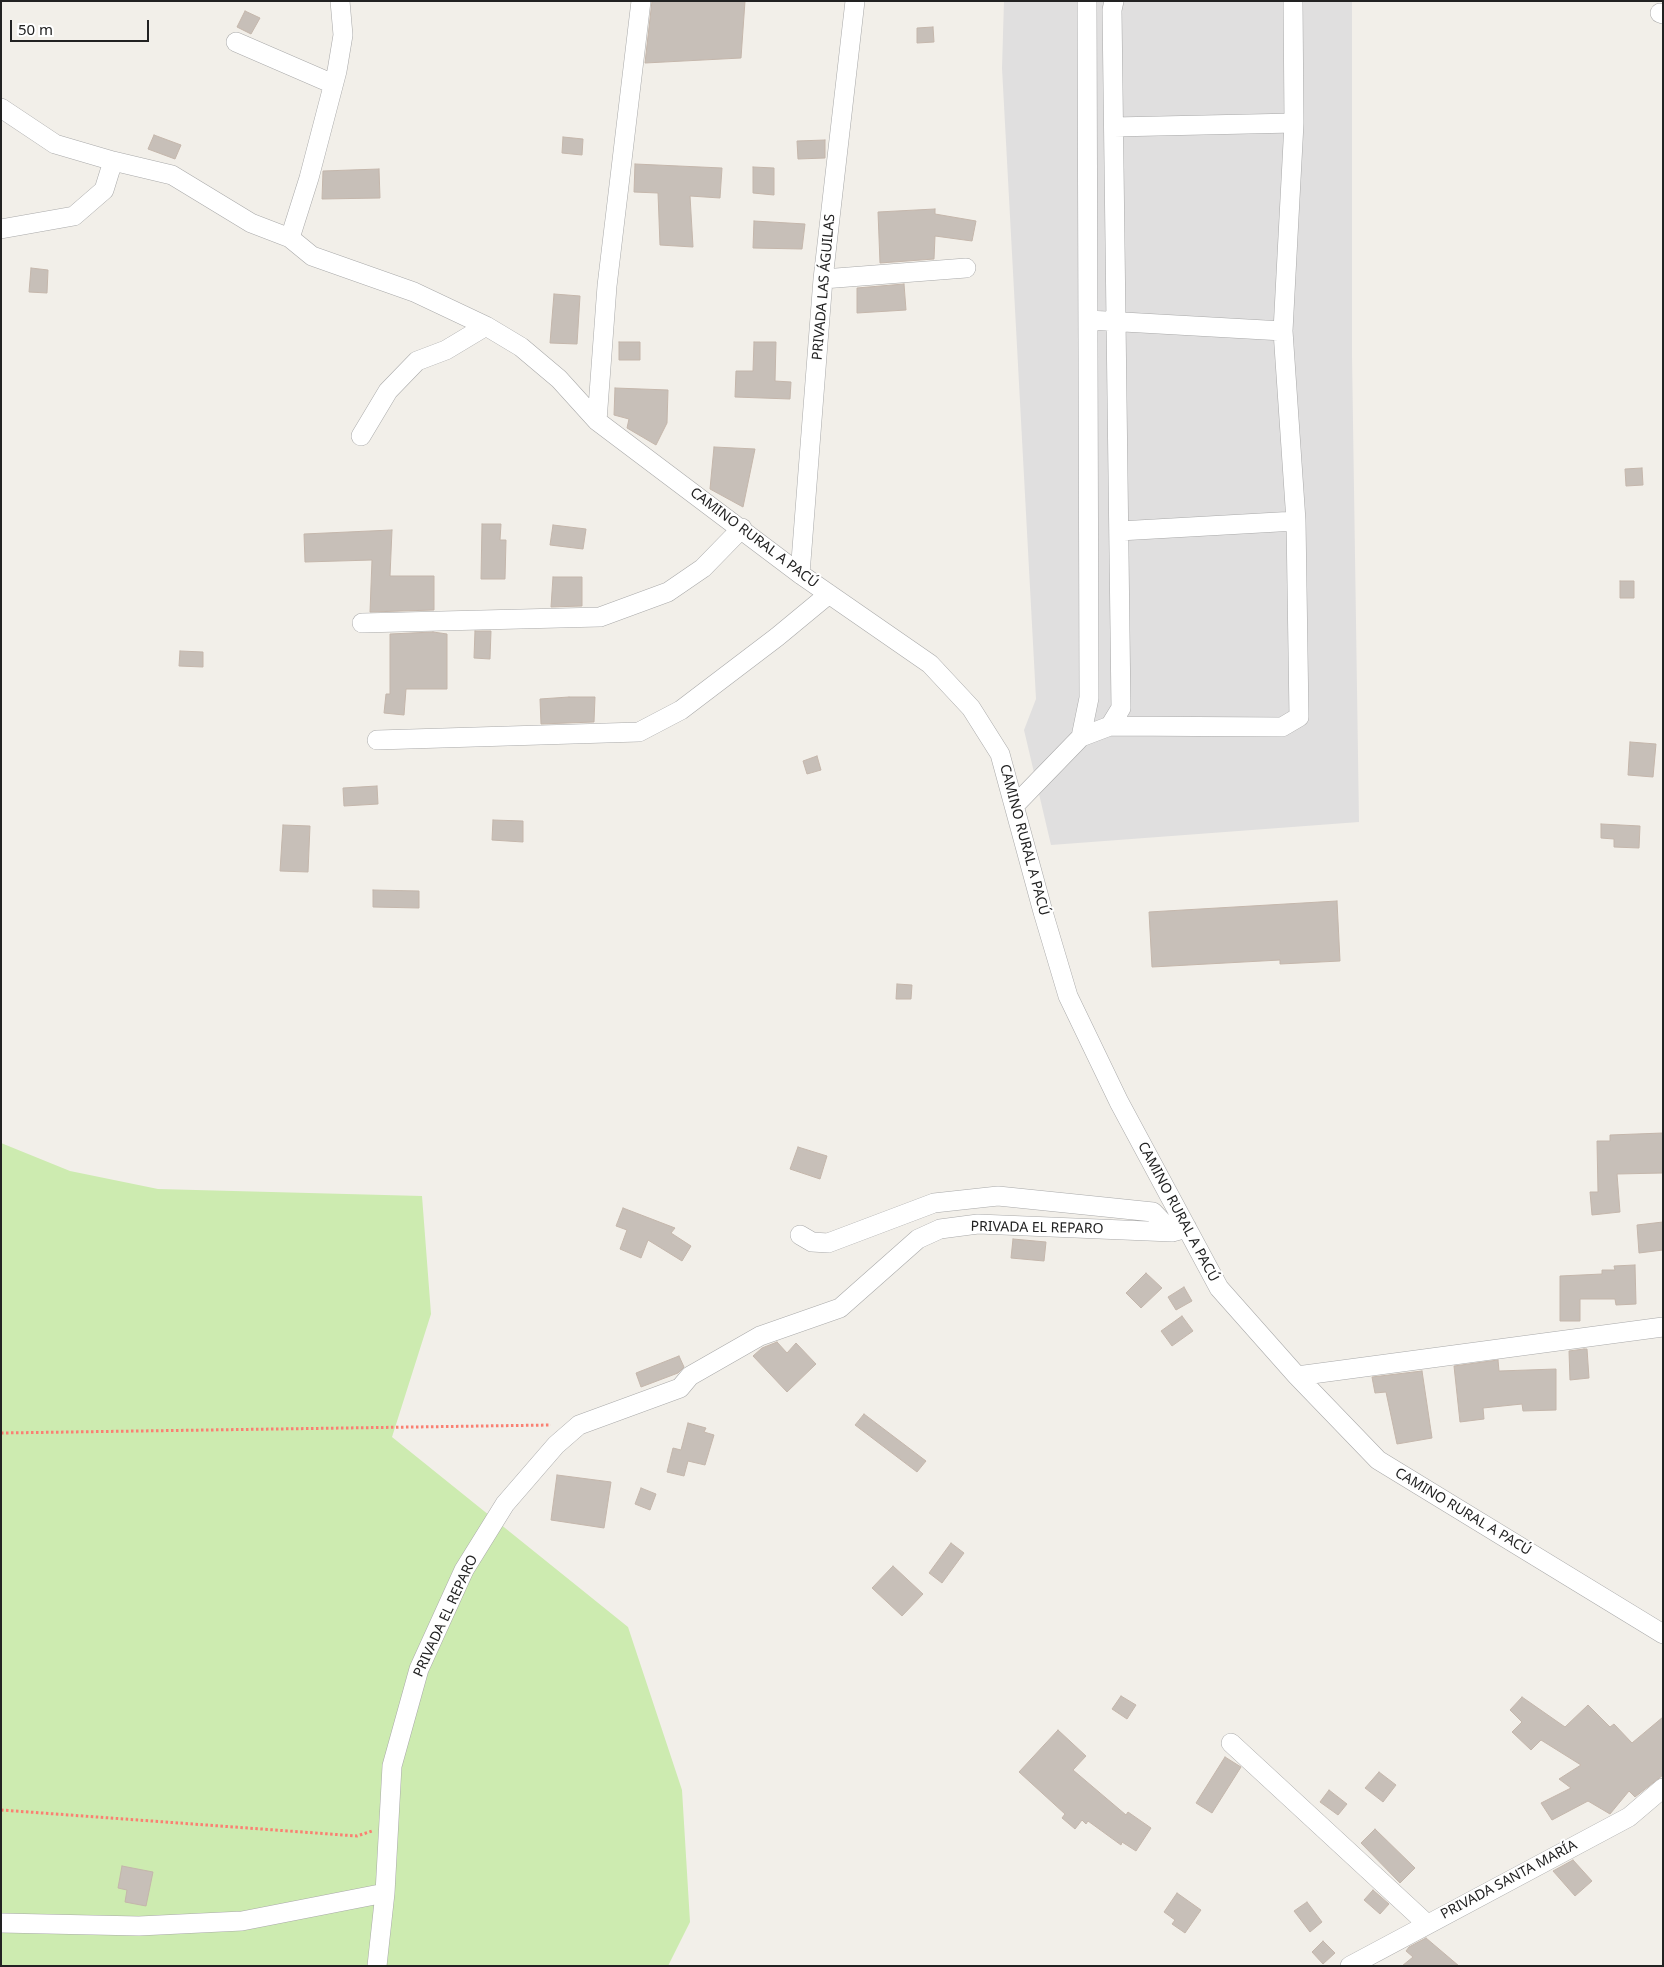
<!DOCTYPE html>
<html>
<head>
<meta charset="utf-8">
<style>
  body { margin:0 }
  #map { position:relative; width:1664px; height:1967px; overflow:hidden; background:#f2efe9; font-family:"Noto Sans",sans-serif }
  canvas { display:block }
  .frame { position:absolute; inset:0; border:2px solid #222; pointer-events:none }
  .scale { position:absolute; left:10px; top:20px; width:139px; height:22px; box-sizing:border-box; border:2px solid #222; border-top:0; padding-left:6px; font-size:15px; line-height:18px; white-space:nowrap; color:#222; -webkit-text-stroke:4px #fff; paint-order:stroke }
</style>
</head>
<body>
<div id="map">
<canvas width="1664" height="1967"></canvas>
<div class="frame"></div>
<div class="scale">50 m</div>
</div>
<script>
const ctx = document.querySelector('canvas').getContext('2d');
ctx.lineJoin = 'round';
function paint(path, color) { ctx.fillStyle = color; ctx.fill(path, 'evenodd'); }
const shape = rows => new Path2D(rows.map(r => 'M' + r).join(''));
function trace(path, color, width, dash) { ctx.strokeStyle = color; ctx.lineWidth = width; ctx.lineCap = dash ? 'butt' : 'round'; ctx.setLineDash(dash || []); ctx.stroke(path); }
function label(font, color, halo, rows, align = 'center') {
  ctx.font = font + ' "Noto Sans",sans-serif'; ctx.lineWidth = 4; ctx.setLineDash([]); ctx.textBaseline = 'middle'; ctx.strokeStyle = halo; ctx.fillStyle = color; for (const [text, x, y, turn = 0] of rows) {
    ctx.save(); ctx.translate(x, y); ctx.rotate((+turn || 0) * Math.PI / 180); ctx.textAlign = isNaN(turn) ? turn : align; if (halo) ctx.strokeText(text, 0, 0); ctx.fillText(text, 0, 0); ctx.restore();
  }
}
paint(shape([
  [1004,1,1352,1,1352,356,1359,822,1051,845,1024,730,1036,699,1002,68]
]), '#e0dfdf');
paint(shape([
  [1,1143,70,1171,158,1189,422,1196,431,1314,392,1437,628,1627,682,1790,690,1922,668,1966,1,1966]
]), '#cdebb0');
const building = shape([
  [652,1,745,1,741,58,645,63,652,1],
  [245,11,260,18,251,34,237,27,245,11],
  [933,27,934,42,917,43,917,28,933,27],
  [154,135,181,145,175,159,148,149,154,135],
  [563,137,583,139,582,155,562,153,563,137],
  [825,140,825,158,798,159,797,141,825,140],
  [635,164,722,168,720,198,690,196,693,247,660,245,658,193,634,192,635,164],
  [753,167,774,168,774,195,753,193,753,167],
  [379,169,380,198,322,199,323,171,379,169],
  [935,209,935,214,976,221,972,241,935,236,934,259,880,263,878,212,935,209],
  [754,221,805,224,802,249,753,248,754,221],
  [31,268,48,270,47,293,29,292,31,268],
  [904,284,906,310,857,313,857,288,904,284],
  [554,294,580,296,577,344,550,343,554,294],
  [619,342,640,342,640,360,619,360,619,342],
  [754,342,776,342,775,381,791,382,790,399,735,397,736,371,753,371,754,342],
  [615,388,668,390,667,423,656,445,627,428,629,419,614,415,615,388],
  [714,447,755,449,743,507,710,489,714,447],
  [1642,468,1643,485,1626,486,1625,469,1642,468],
  [482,524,501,524,500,540,506,540,505,579,481,579,482,524],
  [553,525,586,529,583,549,550,545,553,525],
  [392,530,390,576,434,576,434,610,370,612,372,560,305,562,304,534,392,530],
  [553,577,582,577,582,606,551,607,553,577],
  [1620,581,1634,581,1634,598,1620,598,1620,581],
  [475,631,491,631,490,659,474,658,475,631],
  [433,632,447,634,447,689,406,689,404,715,384,713,386,694,390,694,390,634,433,632],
  [180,651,203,652,203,667,179,666,180,651],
  [569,697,595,697,594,722,541,724,540,699,569,697],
  [1630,742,1656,744,1653,777,1628,775,1630,742],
  [817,756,821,770,807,774,803,761,817,756],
  [377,786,378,804,344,806,343,788,377,786],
  [493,820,523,821,523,842,492,840,493,820],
  [1601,824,1640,826,1639,848,1614,847,1614,839,1601,838,1601,824],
  [283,825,310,826,308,872,280,871,283,825],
  [373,890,419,891,419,908,373,907,373,890],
  [1337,901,1340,961,1280,964,1280,960,1152,967,1149,912,1337,901],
  [897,984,912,985,911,999,896,999,897,984],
  [1663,1133,1663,1173,1617,1174,1620,1212,1592,1215,1590,1192,1598,1192,1597,1141,1610,1141,1610,1135,1663,1133],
  [798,1147,827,1156,820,1179,790,1169,798,1147],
  [623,1208,675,1228,671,1233,691,1246,682,1261,648,1240,641,1258,620,1249,627,1230,616,1226,623,1208],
  [1663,1222,1663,1250,1639,1253,1637,1225,1663,1222],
  [1013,1239,1046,1242,1044,1261,1011,1258,1013,1239],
  [1635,1265,1636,1304,1616,1305,1615,1299,1580,1299,1580,1321,1560,1321,1560,1276,1602,1274,1602,1270,1615,1270,1614,1266,1635,1265],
  [1146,1273,1162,1288,1141,1308,1126,1293,1146,1273],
  [1184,1287,1192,1301,1176,1310,1168,1297,1184,1287],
  [1182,1316,1193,1331,1172,1346,1161,1331,1182,1316],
  [777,1342,787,1353,796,1343,816,1364,787,1392,753,1356,762,1348,777,1342],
  [1584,1349,1587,1349,1589,1378,1570,1380,1569,1351,1584,1349],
  [679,1356,684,1367,678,1373,641,1387,636,1373,679,1356],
  [1498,1360,1499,1371,1556,1369,1556,1410,1523,1411,1522,1404,1483,1408,1484,1419,1460,1422,1454,1366,1498,1360],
  [1422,1371,1432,1438,1397,1444,1386,1392,1375,1393,1372,1377,1422,1371],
  [864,1414,926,1461,917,1472,855,1425,864,1414],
  [688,1423,706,1428,704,1432,714,1435,705,1465,688,1461,684,1476,667,1472,673,1448,681,1450,688,1423],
  [557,1475,611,1482,604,1528,551,1520,557,1475],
  [641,1488,656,1494,650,1510,635,1504,641,1488],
  [951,1543,964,1553,942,1583,929,1573,951,1543],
  [893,1566,923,1594,902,1616,872,1588,893,1566],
  [1121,1696,1136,1705,1127,1719,1112,1709,1121,1696],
  [1522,1697,1565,1727,1588,1705,1610,1727,1614,1724,1632,1743,1663,1717,1663,1775,1635,1797,1629,1791,1610,1814,1588,1801,1552,1820,1541,1803,1571,1788,1559,1779,1581,1765,1541,1740,1531,1750,1512,1732,1522,1722,1510,1710,1522,1697],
  [1058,1730,1086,1756,1073,1770,1126,1815,1128,1812,1151,1828,1136,1851,1122,1842,1121,1845,1088,1821,1086,1824,1082,1820,1075,1829,1062,1818,1065,1814,1019,1772,1058,1730],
  [1225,1757,1241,1767,1212,1813,1196,1803,1225,1757],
  [1379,1772,1396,1785,1383,1802,1365,1788,1379,1772],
  [1329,1790,1347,1804,1338,1815,1320,1802,1329,1790],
  [1375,1829,1415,1868,1400,1883,1361,1843,1375,1829],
  [1573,1860,1592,1881,1575,1896,1553,1871,1573,1860],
  [122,1866,153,1872,146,1906,125,1902,127,1890,118,1888,122,1866],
  [1373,1890,1389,1904,1380,1914,1364,1900,1373,1890],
  [1177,1893,1201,1910,1185,1933,1172,1924,1175,1920,1164,1912,1177,1893],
  [1307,1902,1322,1922,1310,1932,1294,1911,1307,1902],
  [1426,1938,1459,1966,1402,1966,1413,1957,1406,1951,1409,1947,1426,1938],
  [1323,1941,1335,1953,1323,1964,1312,1952,1323,1941]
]);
paint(building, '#c7bfb8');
trace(building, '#c4b6ab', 1);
const minor = shape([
  [1660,13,1663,14],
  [236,42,333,84],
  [1,108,55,144,113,161,172,175,251,223,290,238,312,256,414,292,486,326,521,347,559,379,597,421,800,574,930,664,971,708,1000,754,1043,912,1068,996,1119,1102,1219,1288,1297,1376,1378,1460,1663,1634],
  [1114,127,1294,123],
  [1,229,74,216,104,190,113,161],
  [290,238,309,178,337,71,343,35,340,1],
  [823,279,966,268],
  [1088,320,1283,331],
  [597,421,607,286,641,1],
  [361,436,388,391,417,361,446,350,486,326],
  [1119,531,1296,521],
  [800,574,823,279,855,1],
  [362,623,600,617,668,592,703,568,742,528],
  [1110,726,1282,727,1299,717,1296,521,1283,331,1294,123,1293,1],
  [1081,737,1089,698,1087,1],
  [377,740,639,732,681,710,777,637,829,594],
  [1015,805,1081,737,1110,726,1121,708,1112,10,1114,1],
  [800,1235,812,1242,828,1243,934,1203,998,1196,1153,1212,1172,1232],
  [1297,1376,1663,1327],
  [1231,1743,1427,1924],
  [1,1923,139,1926,242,1921,385,1893],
  [377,1966,385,1893,392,1766,419,1669,464,1570,505,1504,556,1445,579,1425,680,1388,690,1376,760,1336,840,1308,918,1239,940,1229,978,1224,1172,1232,1187,1228],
  [1350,1966,1629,1817,1663,1788]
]);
trace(minor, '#a9a9a9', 20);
trace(shape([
  [1,1433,551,1425],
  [1,1810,357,1836,372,1831]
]), '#fa8072', 3, [2.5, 2.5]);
trace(minor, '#fff', 19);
label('14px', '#222', '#fff', [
  ["PRIVADA LAS ÁGUILAS",824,287,-85],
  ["CAMINO RURAL A PACÚ",754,538,37],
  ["CAMINO RURAL A PACÚ",1024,840,75],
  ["CAMINO RURAL A PACÚ",1178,1212,62],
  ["PRIVADA EL REPARO",1037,1228,1],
  ["CAMINO RURAL A PACÚ",1463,1512,31],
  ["PRIVADA EL REPARO",446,1616,-65],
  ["PRIVADA SANTA MARÍA",1509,1880,-28]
]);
</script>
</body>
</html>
